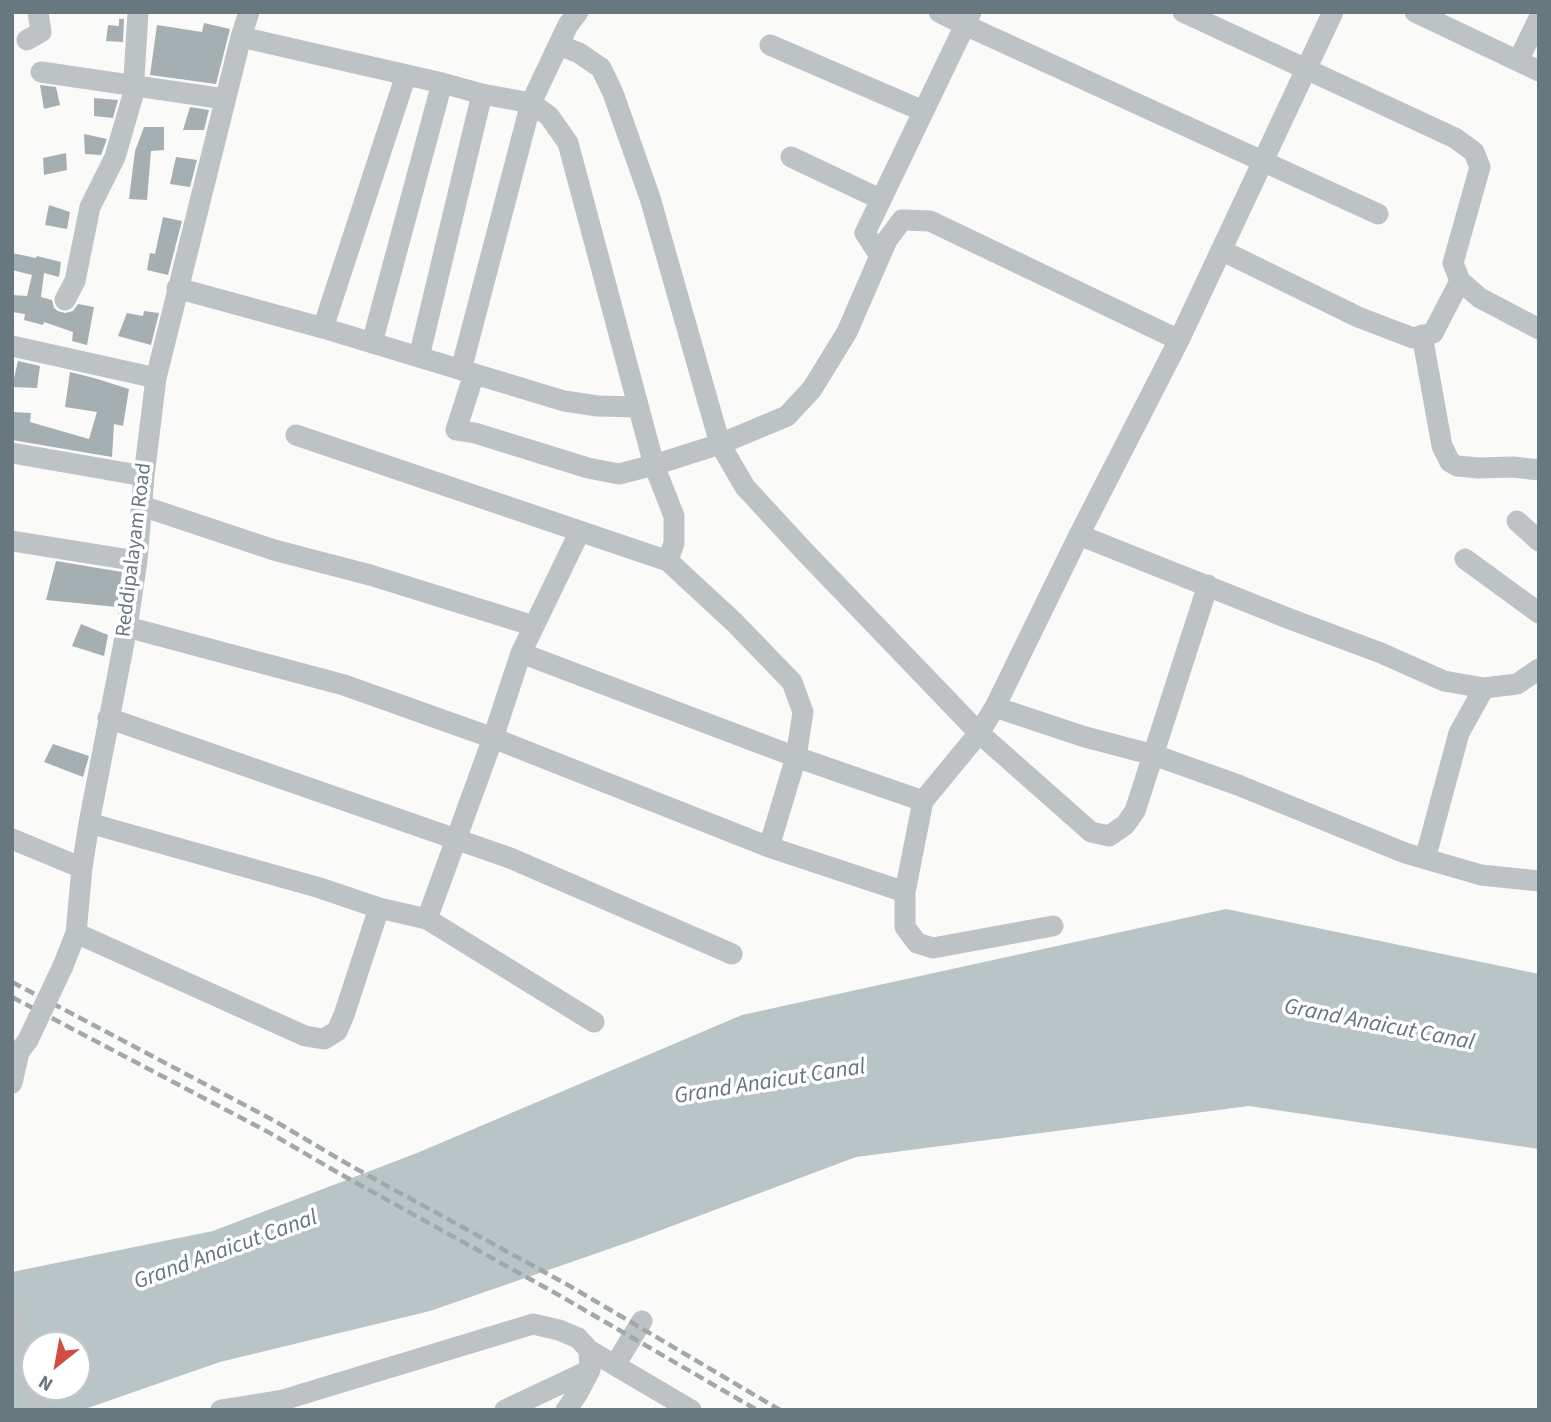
<!DOCTYPE html>
<html>
<head>
<meta charset="utf-8">
<style>
  body { margin:0 }
  #map { position:relative; width:1551px; height:1422px; overflow:hidden; background:#fafaf8; font-family:"Source Sans 3",sans-serif }
  canvas { display:block }
  .frame { position:absolute; inset:0; border:14px solid #67797f; pointer-events:none }
  .north { position:absolute; left:21px; top:1331px; width:70px; height:70px; box-sizing:border-box; background:#fff; border:2px solid #c2c9cc; border-radius:50%; rotate:211deg; font-size:19px; font-weight:700; line-height:28px; text-align:center; color:#67797f }
  .north::after { content:''; display:block; margin:auto; width:24px; height:32px; background:#d04d41; clip-path:polygon(50% 0,100% 100%,50% 72%,0 100%) }
</style>
</head>
<body>
<div id="map">
<canvas width="1551" height="1422"></canvas>
<div class="frame"></div>
<div class="north">N</div>
</div>
<script>
const ctx = document.querySelector('canvas').getContext('2d');
ctx.lineJoin = 'round';
function paint(path, color) { ctx.fillStyle = color; ctx.fill(path, 'evenodd'); }
const shape = rows => new Path2D(rows.map(r => 'M' + r).join(''));
function trace(path, color, width, dash) { ctx.strokeStyle = color; ctx.lineWidth = width; ctx.lineCap = dash ? 'butt' : 'round'; ctx.setLineDash(dash || []); ctx.stroke(path); }
function label(font, color, halo, rows, align = 'center') {
  ctx.font = font + ' "Source Sans 3",sans-serif'; ctx.lineWidth = 7; ctx.setLineDash([]); ctx.textBaseline = 'middle'; ctx.strokeStyle = halo; ctx.fillStyle = color; for (const [text, x, y, turn = 0] of rows) {
    ctx.save(); ctx.translate(x, y); ctx.rotate((+turn || 0) * Math.PI / 180); ctx.textAlign = isNaN(turn) ? turn : align; if (halo) ctx.strokeText(text, 0, 0); ctx.fillText(text, 0, 0); ctx.restore();
  }
}
paint(shape([
  [1226,909,1539,974,1539,1149,1249,1106,856,1157,632,1241,430,1311,220,1362,82,1410,12,1410,12,1272,213,1231,417,1153,742,1015],
  [35,1345,77,1345,77,1387,35,1387]
]), '#b8c4c6');
paint(shape([
  [119,19,124,19,123,42,106,41,108,25,119,26],
  [204,23,230,29,216,84,150,75,157,25,202,32],
  [40,85,56,87,60,105,44,109],
  [94,98,118,100,113,118,94,116],
  [190,107,209,110,204,130,183,130],
  [144,127,164,127,164,150,151,151,147,200,129,199,135,151],
  [84,134,107,139,101,155,85,154],
  [66,153,67,170,44,175,43,158],
  [176,157,197,160,190,187,170,184],
  [49,205,70,212,67,229,45,225],
  [163,217,182,221,168,275,147,270,150,253,155,254],
  [12,253,36,258,37,256,61,262,59,277,44,273,41,297,52,300,54,308,58,311,65,313,73,311,78,304,94,307,87,345,72,341,73,332,44,322,43,325,24,320,25,314,12,312,12,295,27,296,32,275,12,270],
  [144,311,159,313,151,345,118,336,127,313,143,316],
  [18,361,40,366,37,388,12,387],
  [70,372,94,378,129,389,123,426,114,424,112,457,12,440,12,412,31,413,30,422,89,439,97,412,65,407],
  [56,561,122,572,117,607,46,600],
  [81,624,108,635,104,656,72,646],
  [53,744,89,756,83,777,44,762]
]), '#a5afb2');
trace(shape([
  [971,12,965,25,1378,214],
  [1183,12,1455,138,1474,152,1480,167,1453,263,1460,281,1480,298,1539,329],
  [1415,12,1539,71],
  [241,37,442,83,482,94,531,103,549,116,568,143,654,465,674,516,674,543,668,561],
  [27,40,41,32,38,12],
  [559,45,579,53,601,68,613,93,650,198,720,444,745,487,805,552,979,733,1091,832,1109,836,1125,825,1135,811,1208,585],
  [770,45,923,111],
  [1518,61,1539,18],
  [41,72,225,99],
  [791,157,880,199],
  [1221,250,1358,317,1413,338,1433,333,1460,281],
  [880,256,865,233,965,25,939,12],
  [177,288,323,328,564,401,598,406,638,407],
  [65,300,75,281,90,207,115,157,133,95,138,12],
  [323,328,406,75],
  [1422,335,1442,446,1450,462,1457,466,1479,468,1513,467,1539,470],
  [372,343,442,83],
  [12,346,156,378],
  [419,357,482,94],
  [461,370,531,103,568,25,578,12],
  [474,374,456,430,475,433,588,468,619,474,654,465,720,444,787,416,812,389,847,332,887,240,902,220,930,221,1179,340],
  [296,435,668,561,735,623,792,682,803,712,796,757,769,847],
  [12,453,144,476],
  [142,506,274,550,370,575,534,626],
  [1517,521,1539,541],
  [1079,535,1290,619,1381,653,1444,681,1484,688,1517,684,1539,669],
  [12,541,137,561],
  [1465,559,1539,613],
  [127,627,344,685,493,738,769,847,905,892],
  [521,653,796,757,923,801],
  [995,707,1085,737,1154,755,1238,785,1405,853,1481,875,1539,881],
  [108,718,510,858,732,954],
  [89,823,320,888,379,908,427,919,493,738,521,653,580,531],
  [12,839,82,868],
  [1425,859,1459,733,1484,688],
  [427,919,594,1022],
  [1053,926,933,948,917,943,905,927,905,892,923,801,979,733,995,707,1079,535,1179,340,1333,12],
  [76,933,305,1036,324,1039,337,1031,344,1015,379,908],
  [63,966,76,933,82,868,89,823,127,627,137,561,144,476,156,378,241,37,249,12],
  [12,1083,19,1052,28,1040],
  [12,1309,39,1410],
  [589,1350,691,1410],
  [615,1365,642,1321],
  [221,1410,283,1400,533,1324,559,1330,578,1338,589,1350,590,1370,578,1393,566,1410],
  [505,1410,590,1370]
]), '#bdc3c5', 21);
trace(shape([
  [12,982,273,1120,351,1166,568,1285,780,1410],
  [12,997,270,1133,342,1175,557,1294,757,1410]
]), '#a0a8ab', 4.5, [10, 5]);
trace(shape([
  [28,1040,63,966]
]), '#bdc3c5', 21);
label('21px', '#67797f', '#fff', [
  ["Reddipalayam Road",135,550,-83]
]);
label('italic 23px', '#637679', '#fff', [
  ["Grand Anaicut Canal",1379,1026,11],
  ["Grand Anaicut Canal",770,1083,-9],
  ["Grand Anaicut Canal",226,1251,-20]
]);
</script>
</body>
</html>
